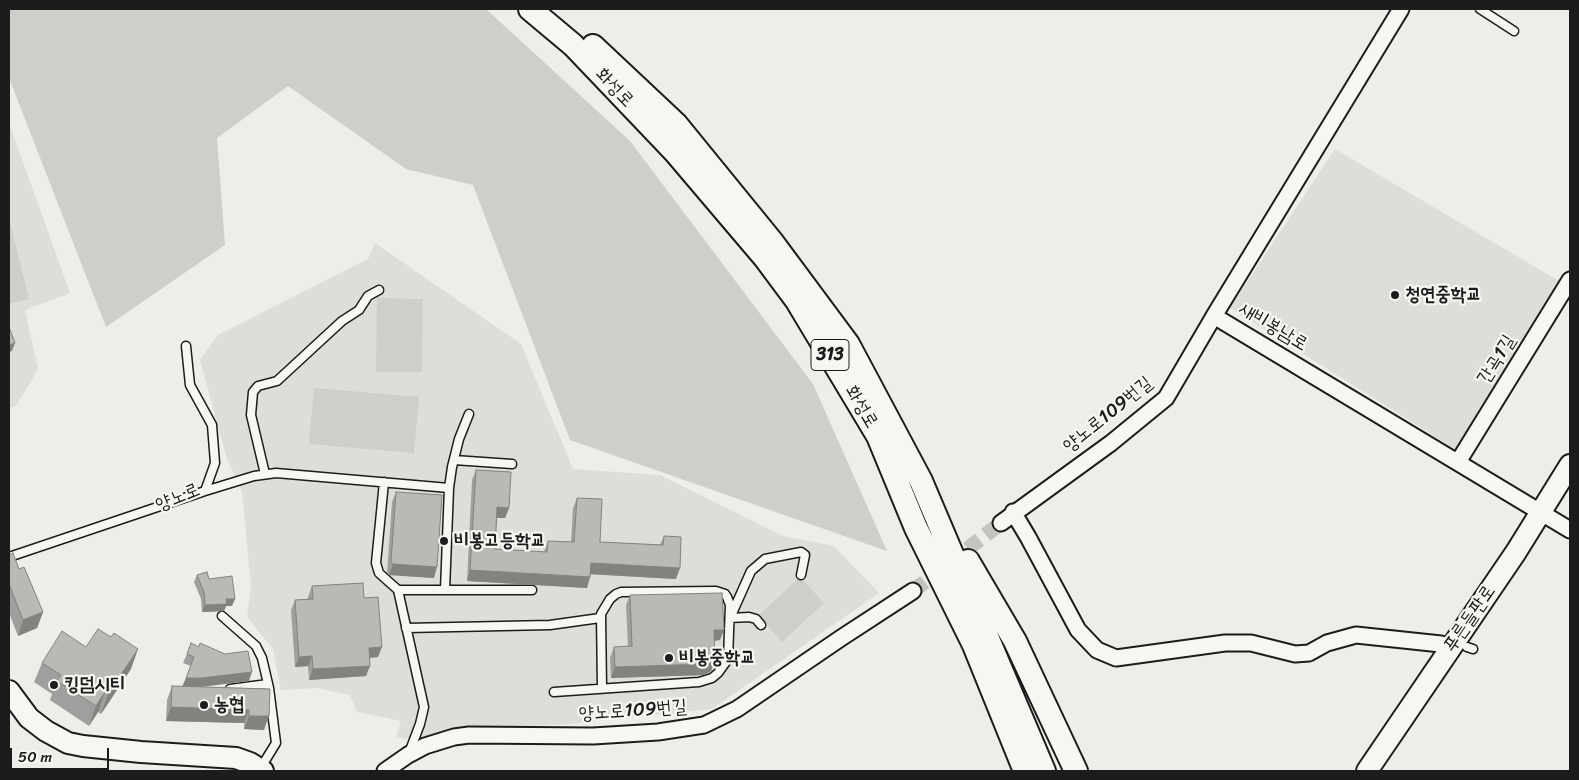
<!DOCTYPE html>
<html>
<head>
<meta charset="utf-8">
<style>
  body { margin:0 }
  #map { position:relative; width:1579px; height:780px; overflow:hidden; background:#edede9; font-family:Sriracha,sans-serif }
  canvas { display:block }
  .frame { position:absolute; inset:0; border:10px solid #1c1c1c; pointer-events:none }
  .scale { position:absolute; left:10px; top:748px; width:99px; height:22px; box-sizing:border-box; border:2px solid #1c1c1c; border-top:0; padding-left:6px; font-size:15px; line-height:18px; white-space:nowrap; color:#1c1c1c; -webkit-text-stroke:4px #f6f6f2; paint-order:stroke }
</style>
</head>
<body>
<div id="map">
<canvas width="1579" height="780"></canvas>
<div class="frame"></div>
<div class="scale">50 m</div>
</div>
<script>
const ctx = document.querySelector('canvas').getContext('2d');
ctx.lineJoin = 'round';
function paint(path, color) { ctx.fillStyle = color; ctx.fill(path, 'evenodd'); }
const shape = rows => new Path2D(rows.map(r => 'M' + r).join(''));
function trace(path, color, width, dash) { ctx.strokeStyle = color; ctx.lineWidth = width; ctx.lineCap = dash ? 'butt' : 'round'; ctx.setLineDash(dash || []); ctx.stroke(path); }
function label(font, color, halo, rows, align = 'center') {
  ctx.font = font + ' Sriracha,"Poor Story",sans-serif'; ctx.lineWidth = 4.5; ctx.setLineDash([]); ctx.textBaseline = 'middle'; ctx.strokeStyle = halo; ctx.fillStyle = color; for (const [text, x, y, turn = 0] of rows) {
    ctx.save(); ctx.translate(x, y); ctx.rotate((+turn || 0) * Math.PI / 180); ctx.textAlign = isNaN(turn) ? turn : align; if (halo) ctx.strokeText(text, 0, 0); ctx.fillText(text, 0, 0); ctx.restore();
  }
}
paint(shape([
  [9,123,70,293,25,310,38,369,16,406,9,408],
  [1335,149,1559,281,1458,451,1230,308],
  [375,243,521,344,573,469,660,475,783,536,834,546,879,593,712,709,570,724,455,730,428,739,396,738,401,721,357,712,350,695,317,688,281,690,273,649,247,617,251,588,242,491,227,459,200,360,218,335,368,259]
]), '#ddddda');
paint(shape([
  [9,9,486,9,630,141,813,384,887,551,570,440,473,185,406,169,288,86,217,138,225,245,106,327,9,78],
  [9,219,29,299,9,304],
  [377,298,423,299,422,372,376,372],
  [314,388,419,397,414,453,309,444],
  [800,577,824,603,782,642,758,616]
]), '#cececb');
trace(shape([
  [913,591,1001,523]
]), '#c3c3c0', 15, [15, 8]);
const lane = shape([
  [1480,9,1514,31],
  [454,460,512,464],
  [265,474,251,415,253,392,258,386,277,381,342,321,359,310,368,296,379,290],
  [384,482,376,563,379,573,398,590,424,707,420,724,409,753],
  [205,491,254,476,276,473,449,488],
  [9,557,205,491,215,463,212,425,190,385,186,346],
  [398,590,532,590],
  [445,590,449,488,452,467,459,439,469,414],
  [222,616,256,646,262,658,269,688,276,743,260,769],
  [761,625,756,619,749,617,730,618,751,571,765,559,801,552,805,555,801,575],
  [406,628,550,625,600,618],
  [1467,647,1473,649],
  [230,689,268,684],
  [554,692,699,682,712,678,718,673,728,659,730,605,727,597,725,594,716,591,621,592,616,594,610,599,601,614,602,688]
]);
const street = shape([
  [1401,9,1214,316,1570,530],
  [1458,462,1570,280],
  [1013,512,1028,537,1078,630,1097,650,1116,658,1225,643,1251,643,1295,654,1309,653,1327,643,1356,635,1441,644],
  [1001,523,1111,443,1166,398,1214,316],
  [385,771,408,755,425,746,454,737,469,735,593,736,658,732,704,725,737,709,841,638,913,591]
]);
const secondary = shape([
  [9,691,29,718,46,731,68,743,83,746,141,752,236,758,250,763,263,771],
  [1367,771,1516,552,1570,465]
]);
const primary = shape([
  [530,9,573,45,675,152,765,258,797,301,878,436,916,528,974,645,1025,771],
  [593,46,676,124,773,243,848,344,921,481,1044,771],
  [968,561,1015,641,1076,771]
]);
trace(lane, '#1c1c1c', 11);
trace(street, '#1c1c1c', 19);
trace(secondary, '#1c1c1c', 24);
trace(primary, '#1c1c1c', 26);
trace(lane, '#f6f6f2', 8);
trace(street, '#f6f6f2', 15);
trace(secondary, '#f6f6f2', 20);
trace(primary, '#f6f6f2', 22);
paint(shape([
  [476,470,509,508,505,518,497,518,495,549,544,552,548,541,571,542,573,508,577,498,600,542,660,545,664,536,676,579,591,574,590,577,587,588,467,581,472,480],
  [396,492,434,578,389,575,387,573,392,502],
  [9,555,19,569,43,612,37,628,18,636,9,613],
  [197,575,209,579,232,606,226,606,224,611,202,612,201,599,194,582],
  [312,586,364,598,378,657,370,658,366,676,309,680,308,666,295,667,291,610,295,600,308,599,308,597],
  [630,595,720,640,714,641,715,661,711,671,704,675,611,678,610,658,614,647,628,647,626,605],
  [86,647,131,669,101,714,98,712,89,726,50,700,52,694,34,682,42,663],
  [199,647,225,654,249,681,201,687,270,689,264,730,244,729,244,723,166,721,167,700,172,686,183,686,191,666,183,663,187,654]
]), '#9f9f9d');
paint(shape([
  [15,343,12,351,9,352,9,345],
  [497,507,509,508,505,518,493,518],
  [591,563,680,568,676,579,587,574],
  [393,564,437,567,434,578,389,575],
  [470,570,590,577,587,588,467,581],
  [226,599,235,599,232,606,226,606,224,611,202,612,205,605],
  [43,612,37,628,18,636,23,620],
  [714,630,724,630,720,640,710,641],
  [382,647,378,657,365,658,369,648],
  [138,649,131,669,101,714,108,694],
  [312,656,308,666,295,667,299,657],
  [715,661,711,671,704,675,611,678,615,667],
  [370,666,366,676,309,680,313,669],
  [252,672,249,681,199,687,182,687,186,678],
  [105,692,98,712,89,726,96,706],
  [171,707,249,710,244,723,166,721],
  [249,716,269,716,264,730,244,729]
]), '#82827f');
const building = shape([
  [9,327,15,343,9,345,9,327],
  [476,470,511,472,509,508,497,507,495,549,547,552,548,541,574,542,577,498,602,499,600,542,663,545,664,536,681,537,680,568,591,563,590,577,470,570,476,470],
  [396,492,442,495,437,567,393,564,391,562,396,492],
  [13,553,19,569,24,567,43,612,23,620,9,584,9,555,13,553],
  [207,572,209,579,232,576,235,599,226,599,227,604,205,605,204,592,197,575,207,572],
  [363,583,364,598,378,597,382,647,369,648,370,666,313,669,312,656,299,657,295,600,313,599,312,586,363,583],
  [722,593,724,630,714,630,715,661,708,664,615,667,614,647,632,646,630,595,722,593],
  [98,629,111,637,114,633,138,649,108,694,105,692,96,706,57,681,61,675,42,663,62,631,86,647,98,629],
  [191,643,199,647,200,643,225,654,248,651,252,672,202,678,186,678,194,657,187,654,191,643],
  [172,686,270,689,269,716,249,716,249,710,171,707,172,686]
]);
paint(building, '#b9b9b6');
trace(building, '#82827f', 1);
for (const [x, y, r, color] of [
  [1395,295,5,"#1c1c1c"],
  [444,541,5,"#1c1c1c"],
  [669,658,5,"#1c1c1c"],
  [54,685,5,"#1c1c1c"],
  [204,705,5,"#1c1c1c"]
]) { const dot = new Path2D(); dot.arc(x, y, r, 0, 2 * Math.PI); ctx.fillStyle = color; ctx.fill(dot); trace(dot, '#f6f6f2', 2); }
for (const [x, y, w] of [
  [830,355,38]
]) { const box = new Path2D(); box.roundRect(x - w / 2, y - 15.5, w, 31, 4); ctx.fillStyle = '#f6f6f2'; ctx.fill(box); trace(box, '#1c1c1c', 1); }
label('bold 18px', '#1c1c1c', null, [
  ["313",830,355]
]);
label('19px', '#1c1c1c', '#f6f6f2', [
  ["화성로",614,88,46],
  ["새비봉남로",1273,327,31],
  ["간곡1길",1497,360,-58],
  ["화성로",861,407,59],
  ["양노로109번길",1108,415,-39],
  ["양노로",178,498,-22],
  ["푸른들판로",1470,619,-56],
  ["양노로109번길",633,711,-4]
]);
label('bold 19px', '#1c1c1c', '#f6f6f2', [
  ["청연중학교",1405,295],
  ["비봉고등학교",454,541],
  ["비봉중학교",679,658],
  ["킹덤시티",64,685],
  ["농협",214,705]
], 'left');
</script>
</body>
</html>
